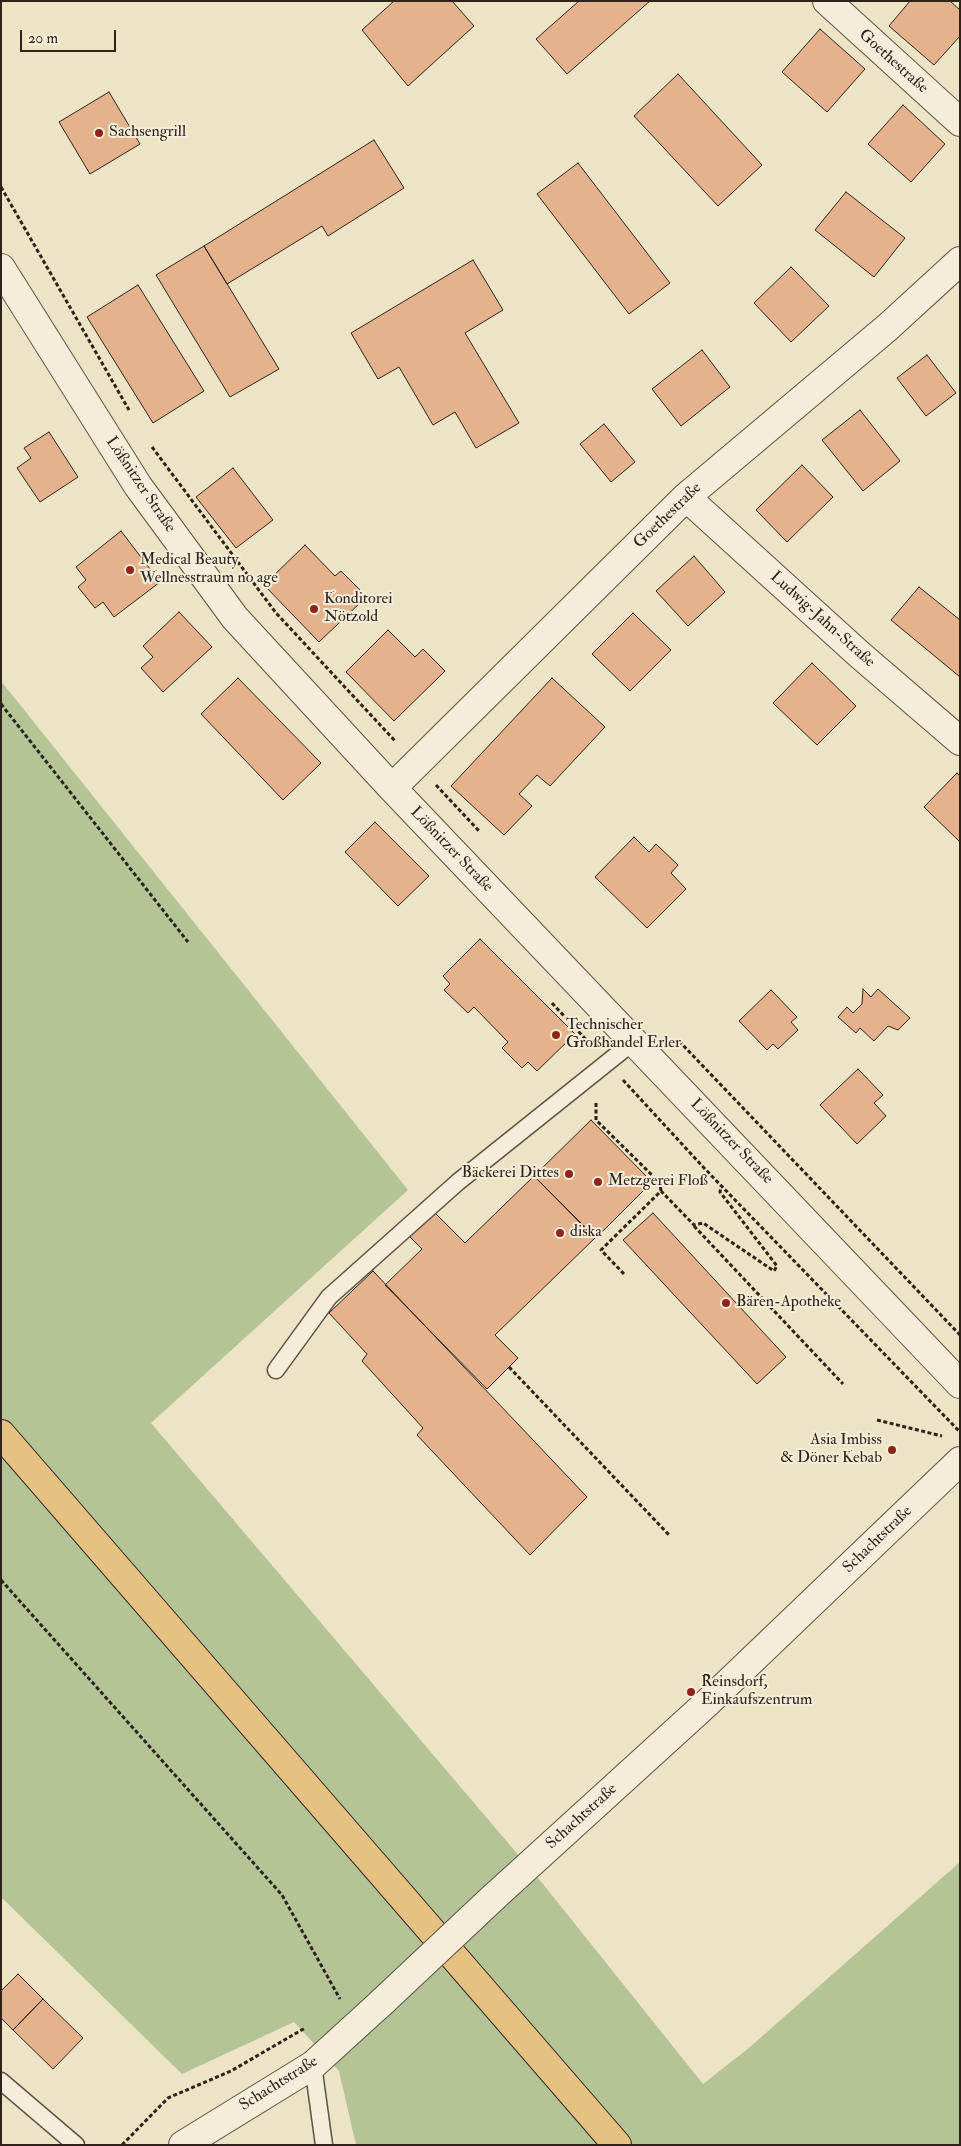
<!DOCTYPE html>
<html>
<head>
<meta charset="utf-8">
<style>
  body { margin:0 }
  #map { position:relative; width:961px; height:2146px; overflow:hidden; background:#ede3c5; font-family:"IM FELL Double Pica",serif }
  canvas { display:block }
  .frame { position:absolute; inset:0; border:2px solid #2e221a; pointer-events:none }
  .scale { position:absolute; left:20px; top:30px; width:96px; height:22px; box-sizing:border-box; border:2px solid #2e221a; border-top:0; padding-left:6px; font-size:15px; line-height:18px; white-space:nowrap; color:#2e221a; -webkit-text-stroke:4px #f3edd9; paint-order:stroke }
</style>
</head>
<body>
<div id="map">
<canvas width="961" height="2146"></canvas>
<div class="frame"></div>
<div class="scale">20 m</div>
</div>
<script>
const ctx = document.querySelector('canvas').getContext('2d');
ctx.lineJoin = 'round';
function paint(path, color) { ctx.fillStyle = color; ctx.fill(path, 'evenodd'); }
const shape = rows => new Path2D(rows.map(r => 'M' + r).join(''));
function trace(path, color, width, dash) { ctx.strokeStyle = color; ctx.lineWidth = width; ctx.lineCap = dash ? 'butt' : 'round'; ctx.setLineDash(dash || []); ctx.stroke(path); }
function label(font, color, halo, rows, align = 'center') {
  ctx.font = font + ' "IM FELL Double Pica",serif'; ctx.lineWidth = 4; ctx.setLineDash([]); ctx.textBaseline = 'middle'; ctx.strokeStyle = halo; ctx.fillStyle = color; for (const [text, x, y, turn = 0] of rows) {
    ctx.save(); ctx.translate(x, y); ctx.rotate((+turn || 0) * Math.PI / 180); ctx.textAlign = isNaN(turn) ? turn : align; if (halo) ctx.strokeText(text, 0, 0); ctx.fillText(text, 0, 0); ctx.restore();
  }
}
paint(shape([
  [1,681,408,1190,151,1423,543,1884,703,2084,750,2047,960,1862,960,2145,356,2145,339,2071,294,2022,182,2074,1,1897]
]), '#b4c497');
const building = shape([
  [394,1,452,1,474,26,408,86,362,30,394,1],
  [579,1,650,1,567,74,536,39,579,1],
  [910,1,950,1,960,10,960,36,934,65,889,26,910,1],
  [820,29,865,69,827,112,782,72,820,29],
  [678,74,762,165,718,206,634,116,678,74],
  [109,92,140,144,90,174,59,122,109,92],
  [903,105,945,144,911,182,868,144,903,105],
  [374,140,404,188,328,236,322,226,227,284,204,246,374,140],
  [578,163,670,283,629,314,537,194,578,163],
  [846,192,905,238,874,277,815,230,846,192],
  [204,246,279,369,230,397,156,275,204,246],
  [473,260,503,310,465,333,519,423,476,448,455,412,433,425,399,367,378,379,351,333,473,260],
  [791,267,829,306,791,342,754,303,791,267],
  [138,285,204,391,153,423,87,317,138,285],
  [702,350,730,387,681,426,652,389,702,350],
  [927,355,956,393,926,416,897,378,927,355],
  [860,410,900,461,863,491,822,440,860,410],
  [604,424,635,462,611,482,580,444,604,424],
  [49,432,78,477,40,502,17,468,31,458,24,448,49,432],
  [802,465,833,497,787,542,756,510,802,465],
  [233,468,273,520,236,548,196,497,233,468],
  [121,531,160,582,114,617,103,602,95,608,78,587,86,580,76,567,121,531],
  [305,545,335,576,341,571,360,590,354,596,360,603,319,642,264,585,305,545],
  [694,556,725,592,688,626,656,591,694,556],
  [919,587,960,620,960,677,891,620,919,587],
  [179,612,212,647,163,692,141,668,153,657,143,646,179,612],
  [633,613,671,650,630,691,592,654,633,613],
  [388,630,415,657,423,649,445,671,394,721,346,672,388,630],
  [812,663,856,706,817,745,773,703,812,663],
  [238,678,321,763,283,800,201,714,238,678],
  [552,678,605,727,550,786,537,775,519,794,532,806,504,835,451,786,552,678],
  [957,773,960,776,960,842,924,807,957,773],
  [375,822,429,876,398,906,345,852,375,822],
  [634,837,649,852,656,844,678,865,671,873,686,889,647,928,595,877,634,837],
  [480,939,575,1034,537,1071,528,1062,522,1068,502,1048,508,1042,474,1007,468,1013,444,990,450,984,443,976,480,939],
  [863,989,871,997,878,989,910,1018,898,1030,888,1026,874,1041,860,1028,856,1033,838,1017,847,1007,853,1013,862,1004,863,989],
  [771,990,797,1017,791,1022,798,1030,778,1049,773,1044,767,1050,739,1021,771,990],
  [858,1069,883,1095,874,1103,886,1116,857,1144,820,1105,858,1069],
  [591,1120,652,1182,596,1238,534,1176,591,1120],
  [534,1176,595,1238,495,1335,518,1358,487,1389,385,1285,422,1249,409,1236,434,1212,465,1243,534,1176],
  [653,1213,786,1357,757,1384,623,1240,653,1213],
  [373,1271,587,1497,530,1555,417,1435,423,1428,362,1361,367,1354,329,1313,373,1271],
  [18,1974,43,1999,13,2030,1,2018,1,1991,18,1974],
  [43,1999,83,2038,53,2069,13,2030,43,1999]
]);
paint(building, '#e4b38e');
trace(building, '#2e221a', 1);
const lane = shape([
  [276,1370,329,1297,458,1182,633,1042],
  [313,2065,324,2145],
  [1,2081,76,2145]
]);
const street = shape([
  [827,1,960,122],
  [1,268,138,486,235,618,392,788,960,1384],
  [686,497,860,655,960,741],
  [392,788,686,497,888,327,960,261],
  [495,1896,706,1704,960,1461],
  [183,2145,313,2065,380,2004]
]);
const primary = shape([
  [1,1434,617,2145]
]);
trace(lane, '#5e5245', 19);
trace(street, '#5e5245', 30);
trace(primary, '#2e221a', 30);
trace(shape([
  [1,187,129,410],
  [152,447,276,613,396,742],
  [1,704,188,942],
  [436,785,480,832],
  [552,1003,590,1044],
  [679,1041,960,1335],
  [623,1080,705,1169,959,1431],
  [596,1103,596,1120,660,1183,661,1191],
  [694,1226,843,1384],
  [624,1274,601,1250,661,1191,694,1225,703,1223,774,1271,777,1266,720,1192,721,1186],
  [509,1367,670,1536],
  [877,1420,942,1436],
  [1,1580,282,1895,340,1999],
  [122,2145,168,2098,231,2071,305,2028]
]), '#2e221a', 3, [4, 2.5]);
trace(lane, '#f3edd9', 16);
trace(street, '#f3edd9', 28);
trace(primary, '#e6c282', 28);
const streetBridge = shape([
  [380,2004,495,1896]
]);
trace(streetBridge, '#5e5245', 30, []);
trace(streetBridge, '#f3edd9', 28);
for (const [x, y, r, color] of [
  [99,133,5,"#8f2418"],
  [130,570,5,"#8f2418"],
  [314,609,5,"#8f2418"],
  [556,1035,5,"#8f2418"],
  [569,1174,5,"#8f2418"],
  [598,1182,5,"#8f2418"],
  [560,1233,5,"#8f2418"],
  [726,1303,5,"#8f2418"],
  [892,1450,5,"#8f2418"],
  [691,1692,5,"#8f2418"]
]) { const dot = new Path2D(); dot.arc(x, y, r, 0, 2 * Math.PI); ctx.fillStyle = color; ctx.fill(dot); trace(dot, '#f3edd9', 2); }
label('16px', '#2e221a', '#f3edd9', [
  ["Goethestraße",893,62,42],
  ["Lößnitzer Straße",140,485,56],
  ["Goethestraße",668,516,-44],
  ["Ludwig-Jahn-Straße",822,620,42],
  ["Lößnitzer Straße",451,850,46],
  ["Lößnitzer Straße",731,1142,46],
  ["Schachtstraße",878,1540,-44],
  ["Schachtstraße",582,1817,-42],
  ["Schachtstraße",279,2084,-32]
]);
label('16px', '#2e221a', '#f3edd9', [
  ["Sachsengrill",109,133],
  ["Medical Beauty",140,561],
  ["Wellnesstraum no age",140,579],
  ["Konditorei",324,600],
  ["Nötzold",324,618],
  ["Technischer",566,1026],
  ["Großhandel Erler",566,1044],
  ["Bäckerei Dittes",559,1174,"right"],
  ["Metzgerei Floß",608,1182],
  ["diska",570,1233],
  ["Bären-Apotheke",736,1303],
  ["Asia Imbiss",882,1441,"right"],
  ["& Döner Kebab",882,1459,"right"],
  ["Reinsdorf,",701,1683],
  ["Einkaufszentrum",701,1701]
], 'left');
</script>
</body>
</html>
